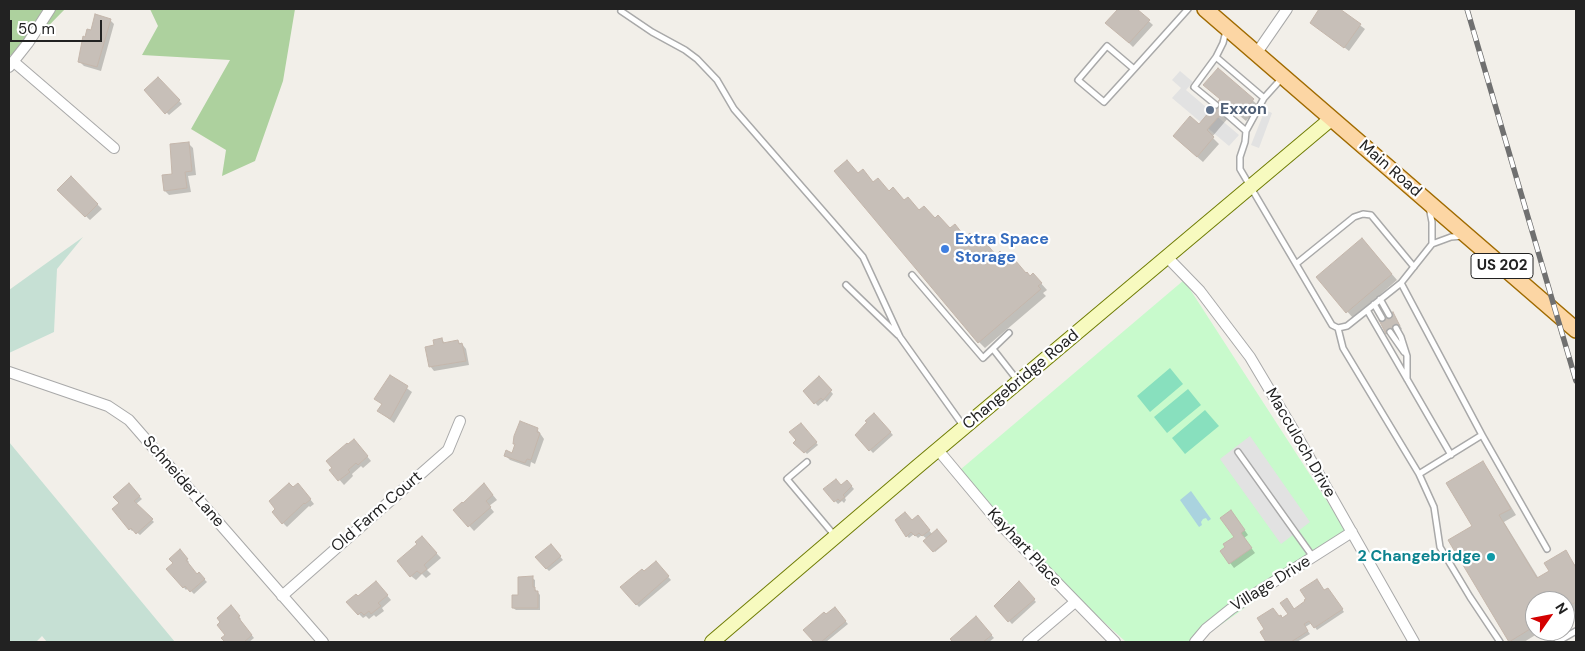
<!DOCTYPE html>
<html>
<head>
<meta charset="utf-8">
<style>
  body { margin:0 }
  #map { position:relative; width:1585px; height:651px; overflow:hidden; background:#f2efe9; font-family:"DM Sans",sans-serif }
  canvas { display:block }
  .frame { position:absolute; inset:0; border:10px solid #222; pointer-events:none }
  .north { position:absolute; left:1525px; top:591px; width:50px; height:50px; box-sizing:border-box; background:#fff; border:1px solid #a7a7a7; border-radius:50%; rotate:57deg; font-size:14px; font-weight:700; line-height:20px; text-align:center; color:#222 }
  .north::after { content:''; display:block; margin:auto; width:18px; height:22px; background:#d40000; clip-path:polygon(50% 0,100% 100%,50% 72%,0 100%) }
  .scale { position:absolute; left:10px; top:20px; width:92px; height:22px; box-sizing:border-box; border:2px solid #222; border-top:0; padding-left:6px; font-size:15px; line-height:18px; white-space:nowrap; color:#222; -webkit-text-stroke:4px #fff; paint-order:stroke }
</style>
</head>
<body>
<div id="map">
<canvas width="1585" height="651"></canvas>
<div class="frame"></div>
<div class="north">N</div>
<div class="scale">50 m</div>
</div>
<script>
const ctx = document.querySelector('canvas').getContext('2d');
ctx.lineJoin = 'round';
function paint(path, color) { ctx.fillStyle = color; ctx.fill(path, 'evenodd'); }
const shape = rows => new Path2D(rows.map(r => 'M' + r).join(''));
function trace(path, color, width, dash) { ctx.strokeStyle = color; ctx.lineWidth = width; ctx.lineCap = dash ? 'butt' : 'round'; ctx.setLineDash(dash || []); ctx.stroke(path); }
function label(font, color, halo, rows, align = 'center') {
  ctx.font = font + ' "DM Sans",sans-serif'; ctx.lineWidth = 4.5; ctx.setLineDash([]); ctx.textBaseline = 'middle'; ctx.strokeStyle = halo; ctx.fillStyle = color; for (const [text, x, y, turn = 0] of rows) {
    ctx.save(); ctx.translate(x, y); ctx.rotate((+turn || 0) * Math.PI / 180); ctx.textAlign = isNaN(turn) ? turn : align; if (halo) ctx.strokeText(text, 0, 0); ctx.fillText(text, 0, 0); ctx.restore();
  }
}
paint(shape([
  [9,9,65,9,15,60,9,54],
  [150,9,295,9,283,81,255,161,222,176,226,150,191,129,230,60,142,55,158,26]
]), '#add19e');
paint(shape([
  [83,237,57,269,54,332,9,353,9,290],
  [9,442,175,642,47,642,42,636,36,642,9,642]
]), '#c6e0d4');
paint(shape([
  [1184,280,1349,535,1202,638,1199,642,1126,642,1007,534,954,475]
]), '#c8facc');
paint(shape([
  [1170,368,1183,384,1150,412,1137,396],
  [1188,389,1201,405,1167,433,1154,417],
  [1205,410,1219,426,1185,454,1172,438]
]), '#88e0be');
paint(shape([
  [1180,71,1193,82,1186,90,1239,135,1229,146,1172,98,1181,88,1172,80],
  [1265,110,1272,113,1259,148,1251,145],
  [1250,436,1310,522,1281,544,1220,459]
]), '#e2e2e2');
paint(shape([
  [1191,491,1211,519,1208,521,1206,518,1203,519,1201,522,1202,525,1199,527,1180,500]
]), '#aad3df');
paint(shape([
  [1119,9,1135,9,1153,25,1133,47,1107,22],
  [1321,9,1338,9,1365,29,1349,51,1311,22],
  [110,20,114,24,101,71,84,66,79,61,92,32],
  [1218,70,1259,106,1246,121,1234,111,1212,137,1219,144,1203,162,1180,142,1199,125,1221,100],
  [158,78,182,104,169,115,145,90],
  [188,143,193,148,196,175,188,176,191,192,169,195,165,191],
  [859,175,869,177,874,183,920,211,950,230,960,231,966,238,1030,277,1039,281,1047,290,1043,293,1046,296,985,348,979,342],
  [71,178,102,209,90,220,59,190],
  [1367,245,1397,280,1353,318,1317,277],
  [1395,317,1402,329,1390,336,1380,321],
  [442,340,446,344,458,342,462,344,466,349,469,365,434,371,430,366,436,346],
  [390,376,412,392,394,423,379,411,383,405,376,399],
  [819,378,833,394,827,402,825,400,818,406,804,391],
  [874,415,893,435,873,453,856,435],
  [803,427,818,445,807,454,802,448],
  [537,429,544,439,535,464,531,462,530,467,510,460,505,455,513,454,516,445],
  [358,445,371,461,363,468,361,466,352,474,353,476,344,485,331,470],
  [1482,463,1488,469,1516,515,1504,522,1539,579,1551,572,1565,552,1576,566,1576,611,1565,618,1565,601,1535,601,1535,631,1542,631,1524,642,1510,641,1473,527],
  [847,481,854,489,845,498,846,500,844,503,842,501,838,504,824,489,841,486],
  [128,485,142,499,136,504,154,522,140,535,134,530,132,531,130,529,121,503],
  [293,489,302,489,314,504,310,507,309,506,287,527,283,523],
  [488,489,497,500,489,506,494,512,474,531,455,510],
  [1235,516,1248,535,1244,538,1255,553,1234,568,1221,551,1235,537],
  [920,520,933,535,937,531,947,542,935,552,925,541,927,539,922,535,918,538,914,534,909,538,907,536,912,521],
  [426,542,441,558,427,570,431,574,426,578,422,574,416,580,411,576],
  [553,548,563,560,549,571,546,568],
  [180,551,189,562,187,564,197,575,199,574,207,582,194,594,188,588,186,590,168,569,175,564],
  [656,563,671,580,639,607,622,588],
  [532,578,535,580,535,589,540,595,540,610,516,610,513,608,519,596],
  [1019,582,1036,602,1012,624,995,606],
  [380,587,391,600,382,608,384,611,376,617,374,615,369,619,366,616,363,618,359,614,358,598],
  [1328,589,1344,612,1317,630,1312,623,1305,627,1310,634,1297,642,1268,642,1261,632,1289,614,1287,600,1295,610],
  [231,607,241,619,240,620,254,638,249,642,227,642,223,638,227,635],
  [834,609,848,624,826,642,815,642,805,630],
  [976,618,994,638,989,642,954,642,952,639]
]), '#0003');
const building = shape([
  [1118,9,1137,9,1150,20,1129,43,1105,23,1118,9],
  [1319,9,1340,9,1361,24,1344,48,1310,23,1319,9],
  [95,14,111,19,97,67,78,62,83,36,85,37,87,29,91,30,95,14],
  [1218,68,1254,99,1240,116,1228,106,1207,130,1214,137,1197,157,1173,136,1190,116,1199,124,1220,99,1203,85,1218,68],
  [158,77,180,100,165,114,144,90,158,77],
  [189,142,192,171,185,172,187,188,164,191,162,175,172,174,170,144,189,142],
  [847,160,858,173,863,169,873,182,878,178,889,191,893,187,904,200,908,197,919,210,924,206,935,218,938,215,950,228,955,224,965,237,970,233,981,246,985,242,996,255,1000,251,1011,264,1015,260,1026,273,1027,272,1030,276,1033,273,1042,283,1038,286,1041,289,978,343,834,171,847,160],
  [71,176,98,204,85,217,57,190,71,176],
  [1362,238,1392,274,1346,313,1316,277,1362,238],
  [1393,312,1400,326,1386,334,1379,320,1393,312],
  [442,338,443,343,458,340,459,344,462,343,466,361,429,367,425,347,434,345,433,340,442,338],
  [390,375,408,386,390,419,377,411,382,404,374,399,390,375],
  [819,376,832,390,823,400,821,398,814,404,803,391,819,376],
  [874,413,891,432,869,451,855,435,867,422,865,421,874,413],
  [520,421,538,428,537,432,540,433,531,460,527,459,525,463,504,456,506,450,512,453,515,444,513,444,514,436,520,421],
  [801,423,817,442,804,453,793,443,796,440,789,432,801,423],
  [354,439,368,456,358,465,356,463,348,470,350,472,338,481,329,470,332,468,326,461,347,443,348,444,354,439],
  [1483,461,1511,509,1499,515,1537,578,1549,571,1544,563,1566,550,1576,568,1576,602,1565,608,1565,601,1535,601,1535,626,1509,642,1448,540,1472,526,1446,483,1483,461],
  [836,479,841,485,847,480,852,486,843,495,845,497,840,501,838,499,834,502,823,489,836,479],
  [129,483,140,496,134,501,153,519,136,534,131,528,129,530,112,509,119,503,113,497,129,483],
  [289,483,293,487,298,483,311,499,305,504,304,503,282,524,272,512,275,509,269,501,289,483],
  [484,483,493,495,486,501,491,507,468,527,453,510,462,502,463,503,484,483],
  [1231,510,1245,530,1241,533,1252,548,1229,564,1220,551,1225,547,1223,544,1234,537,1220,518,1231,510],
  [905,512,912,520,918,515,930,530,922,536,919,533,915,536,911,532,906,537,895,520,905,512],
  [937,529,947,541,933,552,923,541,937,529],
  [422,536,437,553,424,565,427,569,421,574,417,571,410,577,397,561,417,544,415,542,422,536],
  [551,544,561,556,546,569,535,557,551,544],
  [180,549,188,559,186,560,197,574,199,572,205,579,190,592,185,586,183,588,166,569,173,563,169,559,180,549],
  [656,561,669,576,636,605,620,587,642,569,644,571,656,561],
  [533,576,533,587,535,587,535,591,538,591,538,608,512,608,512,595,518,595,518,577,533,576],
  [1317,579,1324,590,1328,588,1343,609,1314,628,1309,621,1304,624,1308,631,1291,642,1266,642,1260,632,1264,629,1257,618,1273,608,1279,616,1281,615,1282,618,1288,614,1280,603,1287,598,1294,609,1305,601,1304,600,1306,599,1300,590,1317,579],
  [376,581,388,595,378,603,381,606,371,614,369,611,364,615,361,612,358,615,346,602,356,594,358,596,376,581],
  [1019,581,1035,599,1008,622,994,606,1019,581],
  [231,605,240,616,238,617,252,635,244,642,225,642,221,638,225,635,217,625,220,622,217,618,231,605],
  [835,607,846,621,821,642,814,642,803,630,824,612,826,614,835,607],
  [976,616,992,635,983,642,953,642,950,639,976,616]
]);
paint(building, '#c7bfb8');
trace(building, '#c4b6ab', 1);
const lane = shape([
  [621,11,652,32,685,50,697,59,717,80,734,109,863,257,900,337,964,427],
  [1216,57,1264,98],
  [1134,69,1107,46,1078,80,1104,102,1134,69,1188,9],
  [1216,105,1194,87,1216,57,1223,43,1226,31],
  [1223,111,1246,131,1264,98,1282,78],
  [1246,131,1245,142,1240,157,1240,169,1332,325,1338,328,1347,326,1401,283,1432,244,1451,237,1463,236],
  [1429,207,1432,222,1432,244],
  [1296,264,1354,217,1363,214,1371,215,1414,267],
  [912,275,983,358,1009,333],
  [846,285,898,335],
  [1380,299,1389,315],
  [1374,304,1382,318],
  [1367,310,1451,455],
  [1338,328,1343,348,1419,474,1482,435,1401,283],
  [1396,328,1401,337,1407,356,1407,379],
  [1390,332,1404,352],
  [993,349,1018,381],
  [1482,435,1547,549],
  [1238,452,1313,557],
  [807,462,787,479,835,536],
  [1419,474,1434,507,1440,547,1470,597,1500,642],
  [1557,642,1576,631]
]);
const street = shape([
  [1256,54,1287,9],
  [14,62,114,148],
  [9,67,28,43,50,9],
  [1167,257,1200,291,1250,357,1300,441,1414,642],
  [9,372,108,406,129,420,323,642],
  [938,450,999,523,1115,642],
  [282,596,448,450,460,421],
  [1028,642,1075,602],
  [1195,642,1206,629,1231,609,1352,532]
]);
const secondary = shape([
  [712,642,917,467,1331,119]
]);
const primary = shape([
  [1205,9,1576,330]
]);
trace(lane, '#a9a9a9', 8);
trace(street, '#a9a9a9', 12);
trace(secondary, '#707d05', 16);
trace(primary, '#a06b00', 18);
trace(lane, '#fff', 5);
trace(street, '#fff', 10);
trace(secondary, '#f7fabf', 14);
trace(primary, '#fcd6a4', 15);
const rail = shape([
  [1467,9,1576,381]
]);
trace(rail, '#707070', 5.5);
trace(rail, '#fff', 4, [11]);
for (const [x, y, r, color] of [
  [1210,110,5,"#5c6f8a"],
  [945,249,5,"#3f7fe0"],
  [1491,557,5,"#0f9aa8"]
]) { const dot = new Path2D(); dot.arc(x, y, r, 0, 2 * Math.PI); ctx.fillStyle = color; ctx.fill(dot); trace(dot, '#fff', 2); }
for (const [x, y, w] of [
  [1502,266,62]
]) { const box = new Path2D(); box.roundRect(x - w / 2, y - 12.5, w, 25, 4); ctx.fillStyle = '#fff'; ctx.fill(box); trace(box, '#222', 1); }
label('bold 15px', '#222', null, [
  ["US 202",1502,266]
]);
label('bold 16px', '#4e5e75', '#fff', [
  ["Exxon",1220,110]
], 'left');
label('16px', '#222', '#fff', [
  ["Main Road",1390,169,41],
  ["Changebridge Road",1021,380,-40],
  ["Macculoch Drive",1300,443,60],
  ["Schneider Lane",183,482,49],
  ["Old Farm Court",377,512,-41],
  ["Kayhart Place",1024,548,47],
  ["Village Drive",1271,584,-32]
]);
label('bold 16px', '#366cbe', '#fff', [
  ["Extra Space",955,240],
  ["Storage",955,258]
], 'left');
label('bold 16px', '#0d838f', '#fff', [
  ["2 Changebridge",1481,557]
], 'right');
</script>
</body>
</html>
